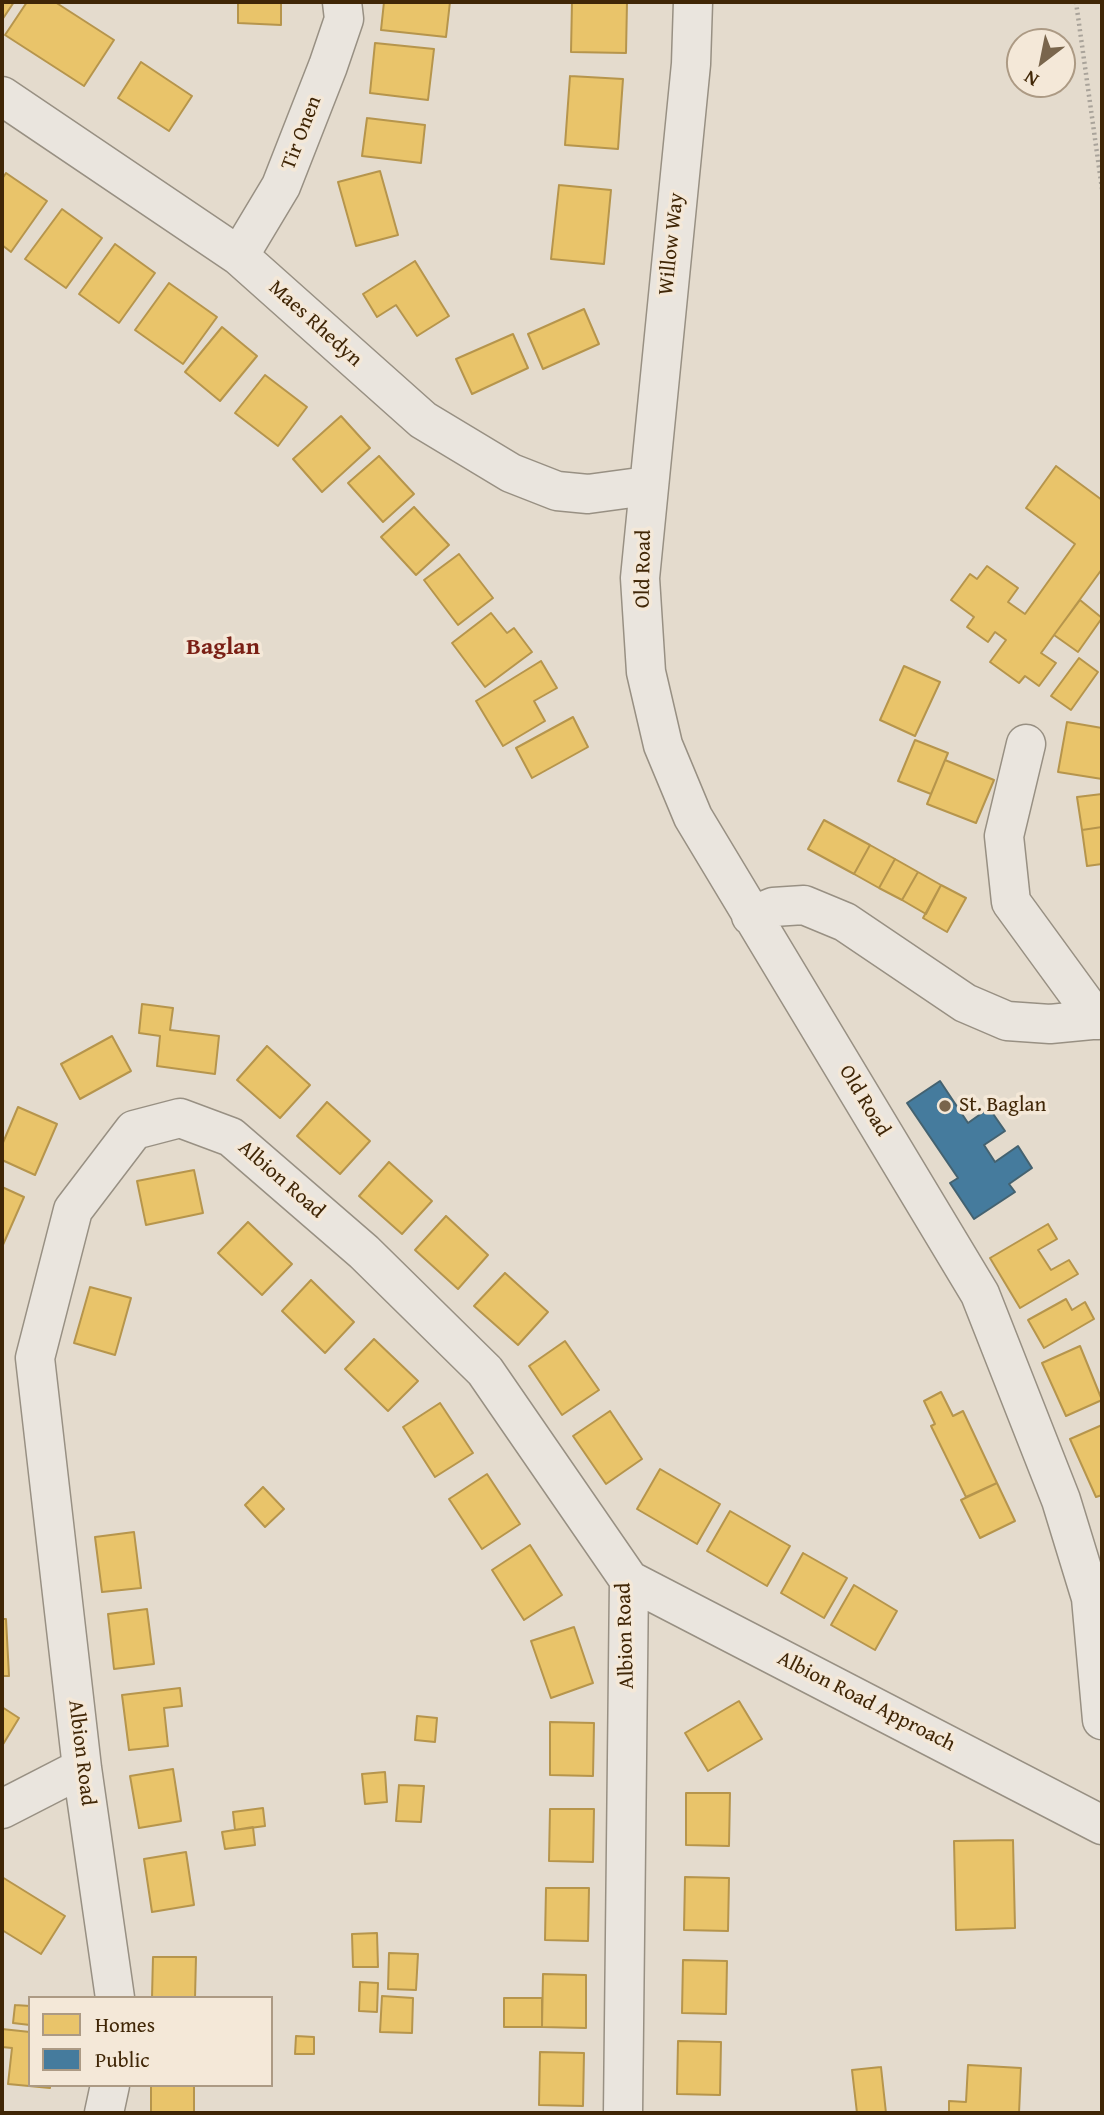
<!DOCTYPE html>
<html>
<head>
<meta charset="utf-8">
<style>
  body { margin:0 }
  #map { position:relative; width:1104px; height:2115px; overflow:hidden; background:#e4dbcd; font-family:"Gentium Book Plus",serif }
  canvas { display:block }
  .frame { position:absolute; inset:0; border:4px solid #402606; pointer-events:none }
  .legend { position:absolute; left:28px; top:1996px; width:245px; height:91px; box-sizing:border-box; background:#f4e8d8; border:2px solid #ac9a84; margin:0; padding:9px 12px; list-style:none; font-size:21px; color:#402606 }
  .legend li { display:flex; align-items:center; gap:14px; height:35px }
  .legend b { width:35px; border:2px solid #ac9a84 }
  .north { position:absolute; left:1006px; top:28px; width:70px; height:70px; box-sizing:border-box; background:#f4e8d8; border:2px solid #ac9a84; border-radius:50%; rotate:212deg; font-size:19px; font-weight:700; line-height:28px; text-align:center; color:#402606 }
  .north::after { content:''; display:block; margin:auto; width:24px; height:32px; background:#79654c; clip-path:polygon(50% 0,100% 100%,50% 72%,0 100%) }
</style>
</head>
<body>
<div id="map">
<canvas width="1104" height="2115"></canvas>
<div class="frame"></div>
<ul class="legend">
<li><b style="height:19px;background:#e9c46a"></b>Homes</li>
<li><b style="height:19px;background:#457b9d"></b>Public</li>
</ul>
<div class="north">N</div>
</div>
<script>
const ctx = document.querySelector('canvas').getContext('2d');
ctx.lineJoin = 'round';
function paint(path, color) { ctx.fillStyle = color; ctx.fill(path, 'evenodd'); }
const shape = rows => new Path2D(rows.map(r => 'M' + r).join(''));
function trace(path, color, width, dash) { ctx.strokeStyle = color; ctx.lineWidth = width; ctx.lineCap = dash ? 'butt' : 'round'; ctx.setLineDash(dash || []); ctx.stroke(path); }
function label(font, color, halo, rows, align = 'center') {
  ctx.font = font + ' "Gentium Book Plus",serif'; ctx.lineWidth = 7; ctx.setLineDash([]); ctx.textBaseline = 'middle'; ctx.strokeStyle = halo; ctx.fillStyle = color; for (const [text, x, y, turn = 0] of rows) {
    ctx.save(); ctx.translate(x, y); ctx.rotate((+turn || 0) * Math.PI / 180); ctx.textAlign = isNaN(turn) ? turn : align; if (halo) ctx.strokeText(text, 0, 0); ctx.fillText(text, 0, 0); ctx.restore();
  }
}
const homes = shape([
  [2,2,14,2,2,20,2,2],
  [27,2,55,2,114,40,84,86,5,35,27,2],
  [238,2,281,2,281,25,238,23,238,2],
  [384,2,450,2,446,37,381,30,384,2],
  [572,2,627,2,626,53,571,52,572,2],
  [375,43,434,49,428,100,370,93,375,43],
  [141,62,192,96,169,131,118,98,141,62],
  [570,76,623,79,618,149,565,145,570,76],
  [367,118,425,125,421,163,362,156,367,118],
  [380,171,398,235,356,246,338,182,380,171],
  [6,173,47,201,11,252,2,245,2,179,6,173],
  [559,185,611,190,604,264,551,259,559,185],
  [62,209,102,238,66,288,25,259,62,209],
  [115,244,155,273,119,323,79,294,115,244],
  [415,261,449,316,417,336,396,305,377,317,363,294,415,261],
  [169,283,217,317,183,364,135,330,169,283],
  [584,309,599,344,543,369,528,334,584,309],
  [222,327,257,356,220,401,185,372,222,327],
  [513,334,528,368,472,394,456,359,513,334],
  [265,375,307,407,278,446,235,413,265,375],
  [341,416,370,448,322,492,293,459,341,416],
  [379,456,414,494,383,522,348,483,379,456],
  [1056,466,1102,500,1102,569,1041,653,1056,663,1039,686,1025,676,1019,683,990,662,1006,640,995,632,988,642,967,627,974,617,951,600,970,574,977,579,987,566,1018,588,1008,602,1025,614,1075,544,1026,508,1056,466],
  [414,507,449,545,416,575,381,537,414,507],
  [459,554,493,598,458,625,424,580,459,554],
  [1080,600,1102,618,1078,652,1054,635,1080,600],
  [491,613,507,633,514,628,532,652,485,687,452,643,491,613],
  [1079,658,1098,672,1071,710,1051,696,1079,658],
  [541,661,557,688,534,701,545,721,503,746,476,701,541,661],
  [904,666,940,682,915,736,880,720,904,666],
  [573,717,588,747,532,778,516,748,573,717],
  [1067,722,1102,728,1102,779,1058,772,1067,722],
  [915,740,948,753,931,794,898,781,915,740],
  [945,760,994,780,976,823,927,804,945,760],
  [1102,794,1102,827,1082,830,1077,797,1102,794],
  [824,820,870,845,854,874,808,849,824,820],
  [1102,827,1102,864,1087,866,1082,830,1102,827],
  [870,845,895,859,879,888,854,874,870,845],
  [895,859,918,872,902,900,879,888,895,859],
  [918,872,941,885,926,914,902,900,918,872],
  [941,885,966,898,947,932,923,918,941,885],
  [142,1004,173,1008,170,1030,219,1036,215,1074,157,1066,160,1036,139,1033,142,1004],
  [112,1036,131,1071,80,1099,61,1064,112,1036],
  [267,1046,310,1085,280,1118,237,1080,267,1046],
  [327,1102,370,1141,340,1174,297,1136,327,1102],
  [18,1107,57,1124,35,1175,2,1160,2,1145,18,1107],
  [389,1162,432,1201,402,1234,359,1196,389,1162],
  [194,1170,203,1213,146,1225,137,1181,194,1170],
  [2,1187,24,1197,2,1247,2,1187],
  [446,1216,488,1255,458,1289,415,1250,446,1216],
  [248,1222,292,1264,262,1295,218,1253,248,1222],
  [1048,1224,1057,1239,1038,1250,1051,1270,1069,1260,1078,1274,1020,1308,990,1258,1048,1224],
  [505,1273,548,1312,518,1345,474,1306,505,1273],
  [311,1280,354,1322,325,1353,282,1311,311,1280],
  [90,1287,131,1298,115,1355,74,1343,90,1287],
  [1066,1299,1072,1310,1085,1302,1094,1319,1044,1348,1028,1320,1066,1299],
  [374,1339,418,1381,388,1411,345,1369,374,1339],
  [565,1341,599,1390,562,1415,529,1366,565,1341],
  [1080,1346,1102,1400,1066,1416,1042,1363,1080,1346],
  [941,1392,953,1416,963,1411,997,1483,966,1497,931,1426,935,1424,924,1401,941,1392],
  [440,1403,473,1453,435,1477,403,1427,440,1403],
  [610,1411,642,1459,606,1484,573,1436,610,1411],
  [1102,1425,1102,1495,1096,1497,1070,1439,1102,1425],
  [660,1469,720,1504,697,1544,637,1509,660,1469],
  [487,1474,520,1524,482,1549,449,1499,487,1474],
  [997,1483,1015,1521,980,1538,961,1500,997,1483],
  [263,1487,284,1509,265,1527,245,1505,263,1487],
  [730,1511,790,1546,767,1586,707,1551,730,1511],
  [134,1532,141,1588,102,1592,95,1537,134,1532],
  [530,1545,562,1595,524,1620,492,1570,530,1545],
  [803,1553,847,1578,824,1618,781,1593,803,1553],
  [854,1585,897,1611,875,1650,831,1625,854,1585],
  [147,1609,154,1664,114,1669,108,1614,147,1609],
  [2,1619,6,1619,9,1676,2,1676,2,1619],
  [574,1627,593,1683,551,1698,531,1641,574,1627],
  [180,1688,182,1706,164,1708,168,1746,129,1750,122,1695,180,1688],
  [739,1701,762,1739,708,1771,685,1733,739,1701],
  [2,1707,19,1718,2,1746,2,1707],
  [417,1716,437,1718,435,1742,415,1740,417,1716],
  [550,1722,594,1723,593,1776,550,1775,550,1722],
  [173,1769,181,1821,139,1828,130,1776,173,1769],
  [385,1772,387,1802,365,1804,362,1774,385,1772],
  [399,1785,424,1786,421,1822,396,1821,399,1785],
  [686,1793,730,1793,729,1846,686,1845,686,1793],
  [263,1808,265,1826,235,1830,233,1812,263,1808],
  [550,1809,594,1809,593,1862,549,1861,550,1809],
  [253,1827,255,1845,225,1849,222,1832,253,1827],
  [1013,1840,1015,1928,956,1930,954,1841,1013,1840],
  [186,1852,194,1905,152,1912,144,1859,186,1852],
  [2,1877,65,1916,41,1954,2,1930,2,1877],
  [685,1877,729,1878,728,1931,684,1930,685,1877],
  [546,1888,589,1888,588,1941,545,1940,546,1888],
  [377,1933,378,1967,353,1967,352,1934,377,1933],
  [389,1953,418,1954,416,1990,388,1989,389,1953],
  [153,1957,196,1957,195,1998,152,1998,153,1957],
  [683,1960,727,1961,726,2014,682,2013,683,1960],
  [543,1974,586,1975,586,2028,542,2027,543,1974],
  [360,1982,378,1983,377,2012,359,2011,360,1982],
  [382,1996,413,1998,412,2033,380,2032,382,1996],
  [504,1998,542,1998,542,2027,504,2027,504,1998],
  [15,2005,30,2006,30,2025,13,2023,15,2005],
  [2,2029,30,2032,30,2085,50,2085,50,2088,8,2084,12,2048,2,2047,2,2029],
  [296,2036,314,2037,314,2054,295,2054,296,2036],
  [678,2041,721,2042,720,2095,677,2094,678,2041],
  [540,2052,584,2053,583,2106,539,2105,540,2052],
  [968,2065,1021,2068,1019,2113,949,2113,949,2101,966,2102,968,2065],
  [881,2067,886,2113,857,2113,852,2070,881,2067],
  [151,2085,194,2085,194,2113,151,2113,151,2085]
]);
paint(homes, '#e9c46a');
trace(homes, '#b6954c', 2);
const public = shape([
  [940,1081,968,1123,989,1108,1005,1131,984,1145,995,1162,1018,1146,1032,1168,1009,1184,1015,1192,974,1219,950,1183,958,1178,907,1103,940,1081]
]);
paint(public, '#457b9d');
trace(public, '#446270', 2);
const minor = shape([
  [693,2,691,64,640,578,646,672,663,745,693,817,980,1294,1061,1500,1091,1598,1102,1720],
  [2,96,239,256,423,420,511,473,557,491,588,494,647,486],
  [239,256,281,186,328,66,344,19,342,2],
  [1026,744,1004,836,1011,902,1097,1020],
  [751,916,773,907,804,905,845,922,965,1003,1007,1021,1050,1024,1102,1019],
  [629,1580,1102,1825],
  [2,1809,82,1768],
  [115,1998,82,1768,35,1358,73,1210,134,1130,180,1118,231,1137,364,1252,485,1371,629,1580,623,2113],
  [104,2113,110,2085]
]);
trace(minor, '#989083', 41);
trace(shape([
  [1076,2,1102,189]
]), '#a9a39a', 4.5, [2, 3.5]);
trace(minor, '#eae5de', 38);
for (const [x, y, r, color] of [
  [945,1106,7,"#79654c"]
]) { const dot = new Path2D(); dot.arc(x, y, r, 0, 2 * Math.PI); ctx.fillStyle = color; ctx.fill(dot); trace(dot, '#f4e8d8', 2.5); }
label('21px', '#402606', '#f4e8d8', [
  ["Tir Onen",302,133,-69],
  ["Willow Way",672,244,-84],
  ["Maes Rhedyn",315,324,42],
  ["Old Road",644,569,-89],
  ["Old Road",864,1101,59],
  ["Albion Road",281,1180,41],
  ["Albion Road",626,1636,-92],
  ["Albion Road Approach",866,1702,27],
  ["Albion Road",81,1753,83]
]);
label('21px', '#402606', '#f4e8d8', [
  ["St. Baglan",959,1106]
], 'left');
label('bold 24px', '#7a1f14', '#f4e8d8', [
  ["Baglan",223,648]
]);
</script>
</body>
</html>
